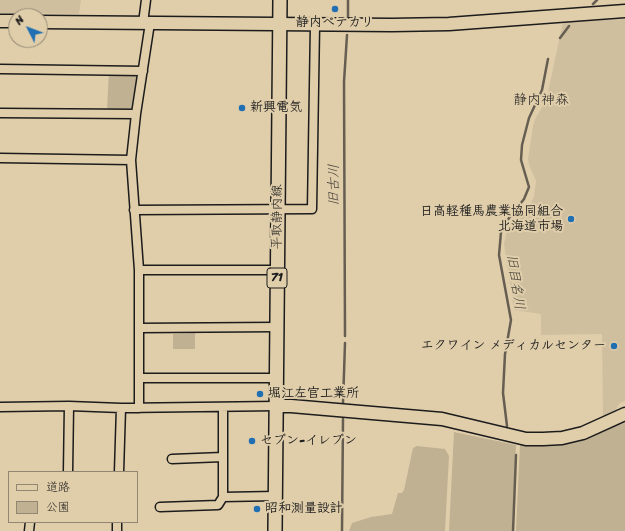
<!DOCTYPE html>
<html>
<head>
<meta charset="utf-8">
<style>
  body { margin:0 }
  #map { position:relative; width:625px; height:531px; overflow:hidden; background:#e0ceab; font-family:Sriracha,"Klee One",sans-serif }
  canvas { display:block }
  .legend { position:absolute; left:8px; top:471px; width:130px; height:52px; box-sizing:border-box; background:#e0ceab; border:1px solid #928772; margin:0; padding:5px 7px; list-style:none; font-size:12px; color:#1c1c1c }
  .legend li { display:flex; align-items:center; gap:8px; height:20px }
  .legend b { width:20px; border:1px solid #928772 }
  .north { position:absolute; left:8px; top:8px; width:40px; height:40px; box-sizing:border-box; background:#e0ceab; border:1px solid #928772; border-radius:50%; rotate:312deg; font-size:11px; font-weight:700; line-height:16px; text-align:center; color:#1c1c1c }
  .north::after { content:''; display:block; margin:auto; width:14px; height:18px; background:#1f6fb2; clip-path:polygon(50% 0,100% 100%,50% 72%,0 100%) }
</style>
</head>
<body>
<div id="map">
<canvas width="625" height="531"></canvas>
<ul class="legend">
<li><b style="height:5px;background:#e0ceab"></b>道路</li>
<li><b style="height:11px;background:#c0b193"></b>公園</li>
</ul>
<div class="north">N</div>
</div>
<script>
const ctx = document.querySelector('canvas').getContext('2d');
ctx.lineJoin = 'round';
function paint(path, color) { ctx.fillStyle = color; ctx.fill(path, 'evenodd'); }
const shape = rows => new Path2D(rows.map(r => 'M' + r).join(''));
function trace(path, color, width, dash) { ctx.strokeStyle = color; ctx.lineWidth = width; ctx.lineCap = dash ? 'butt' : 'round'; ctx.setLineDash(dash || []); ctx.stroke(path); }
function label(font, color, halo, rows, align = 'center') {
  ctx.font = font + ' Sriracha,"Klee One",sans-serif'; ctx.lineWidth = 4; ctx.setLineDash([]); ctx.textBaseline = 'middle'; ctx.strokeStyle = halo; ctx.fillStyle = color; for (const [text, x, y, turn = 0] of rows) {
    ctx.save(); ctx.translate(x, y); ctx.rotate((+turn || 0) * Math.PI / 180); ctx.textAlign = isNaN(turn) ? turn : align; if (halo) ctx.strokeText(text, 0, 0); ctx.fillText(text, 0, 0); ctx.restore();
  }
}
paint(shape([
  [0,0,81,0,79,14,0,13],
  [625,19,625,401,620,403,613,414,603,417,602,334,541,335,541,314,514,310,504,244,507,230,510,225,524,213,530,206,534,196,536,181,529,165,528,159,533,126,535,119,546,101,563,22]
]), '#d0bf9f');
paint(shape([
  [109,72,136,73,139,77,134,107,131,110,107,109],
  [195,333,195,349,173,349,173,334],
  [625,423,625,531,516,531,520,444,571,443],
  [454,432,516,445,512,531,449,531],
  [417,446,445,449,449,456,445,531,349,531,352,523,371,517,392,514,398,493,402,493,404,490,413,448]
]), '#c0b193');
trace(shape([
  [593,4,597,0],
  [348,19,348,0],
  [560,38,569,26],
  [345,336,344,82,347,35],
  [343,403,345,343],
  [507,426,503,393,505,354,511,320,499,255,501,232,506,222,524,199,529,187,521,160,522,145,529,118,542,90,548,59],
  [342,531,343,419],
  [513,531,516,455]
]), '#655e51', 2.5);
const street = shape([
  [143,23,146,0],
  [0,69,143,71],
  [0,113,136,114],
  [0,158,131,160],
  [134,210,312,209,315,25],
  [139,270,278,270],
  [139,328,277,327],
  [139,378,277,378],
  [0,407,69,406,121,408,277,406],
  [139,408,139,270,131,160,136,114,150,23],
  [172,459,223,457],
  [68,472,69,406],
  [119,472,121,408],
  [223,497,223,407],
  [160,507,218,505,223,497,276,496],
  [29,531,30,522],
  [117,531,117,522]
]);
const secondary = shape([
  [0,21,16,21],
  [40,22,392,25,449,24,625,11],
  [277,406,291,406,442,419,526,439,543,439,562,438,583,433,625,414]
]);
const primary = shape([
  [275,531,280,0]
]);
trace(street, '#1c1c1c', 11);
trace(secondary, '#1c1c1c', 15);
trace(primary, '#1c1c1c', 16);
trace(street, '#e0ceab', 8);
trace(secondary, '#e0ceab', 12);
trace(primary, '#e0ceab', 13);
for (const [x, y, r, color] of [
  [335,9,4,"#1f6fb2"],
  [242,108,4,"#1f6fb2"],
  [571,219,4,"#1f6fb2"],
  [614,346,4,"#1f6fb2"],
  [260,394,4,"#1f6fb2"],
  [252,441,4,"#1f6fb2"],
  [257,509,4,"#1f6fb2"]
]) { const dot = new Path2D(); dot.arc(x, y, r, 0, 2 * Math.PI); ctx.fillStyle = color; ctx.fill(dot); trace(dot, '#e0ceab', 1.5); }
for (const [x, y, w] of [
  [277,278,20]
]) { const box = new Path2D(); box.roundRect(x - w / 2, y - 10, w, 20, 3); ctx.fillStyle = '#e0ceab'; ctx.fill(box); trace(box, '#1c1c1c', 1); }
label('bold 12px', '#1c1c1c', null, [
  ["71",277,278]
]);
label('bold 13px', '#1c1c1c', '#e0ceab', [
  ["静内ぺテカリ",335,23,"center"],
  ["新興電気",250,108],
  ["日高軽種馬農業協同組合",563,212,"right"],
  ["北海道市場",563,227,"right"],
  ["エクワイン メディカルセンター",606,346,"right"],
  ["堀江左官工業所",268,394],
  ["セブン-イレブン",260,441],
  ["昭和測量設計",265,509]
], 'left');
label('13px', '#1c1c1c', '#e0ceab', [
  ["平取静内線",278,217,-90]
]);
label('14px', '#1c1c1c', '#e0ceab', [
  ["静内神森",541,100]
]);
label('italic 14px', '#403d36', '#e0ceab', [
  ["旧古川",334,185,-90],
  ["旧目名川",515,282,81]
]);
</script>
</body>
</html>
